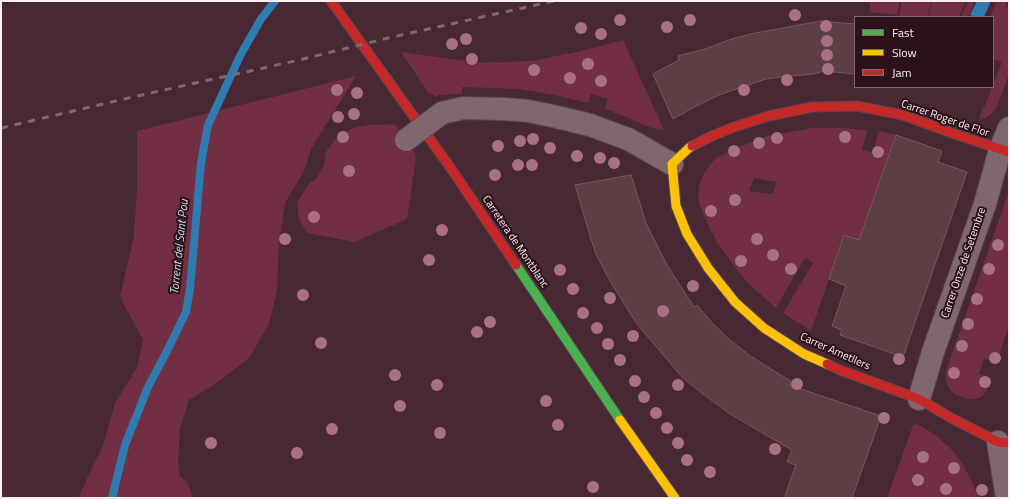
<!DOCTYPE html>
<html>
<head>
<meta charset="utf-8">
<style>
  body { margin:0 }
  #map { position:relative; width:1010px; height:499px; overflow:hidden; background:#482833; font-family:"Titillium Web",sans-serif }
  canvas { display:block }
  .frame { position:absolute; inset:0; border:2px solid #fdedf1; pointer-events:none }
  .legend { position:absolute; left:854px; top:16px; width:140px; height:72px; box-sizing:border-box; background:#2b1119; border:1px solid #7f696f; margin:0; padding:5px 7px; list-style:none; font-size:12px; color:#fdedf1 }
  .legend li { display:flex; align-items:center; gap:8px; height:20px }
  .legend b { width:20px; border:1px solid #7f696f }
</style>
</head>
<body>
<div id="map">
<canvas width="1010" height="499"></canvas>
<div class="frame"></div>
<ul class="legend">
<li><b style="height:5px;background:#4caf50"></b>Fast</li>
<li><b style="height:5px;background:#ffc107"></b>Slow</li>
<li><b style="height:5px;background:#c62828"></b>Jam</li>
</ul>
</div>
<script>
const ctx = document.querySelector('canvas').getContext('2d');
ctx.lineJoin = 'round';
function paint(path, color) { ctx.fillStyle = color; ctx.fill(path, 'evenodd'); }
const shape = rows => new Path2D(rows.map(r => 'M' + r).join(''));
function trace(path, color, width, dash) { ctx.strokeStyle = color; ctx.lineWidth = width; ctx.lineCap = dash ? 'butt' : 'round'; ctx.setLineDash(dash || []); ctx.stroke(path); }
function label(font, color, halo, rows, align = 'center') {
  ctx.font = font + ' "Titillium Web",sans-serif'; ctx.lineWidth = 4; ctx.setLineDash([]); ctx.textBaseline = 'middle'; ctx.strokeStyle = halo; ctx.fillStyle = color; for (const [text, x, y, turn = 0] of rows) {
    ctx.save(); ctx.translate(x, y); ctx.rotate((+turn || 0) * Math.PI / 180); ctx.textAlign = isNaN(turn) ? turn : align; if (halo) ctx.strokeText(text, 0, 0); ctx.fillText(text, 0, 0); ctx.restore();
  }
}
paint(shape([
  [870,1,900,1,897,15,870,12],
  [902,1,931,1,927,17,899,17],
  [932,1,966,1,959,17,928,17],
  [968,1,975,1,968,16,971,17,961,17],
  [997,1,1007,1,1005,7,1009,8,1009,74,996,109,989,116,980,120,979,119,983,108,984,108,1002,62,993,59,993,17,990,17],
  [623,40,664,130,652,128,605,108,608,99,591,94,588,103,555,95,520,89,462,87,462,94,438,95,436,97,432,94,430,95,401,52,480,63,531,61,577,52],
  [356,76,311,149,304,171,285,203,279,244,277,291,269,324,249,358,221,380,189,400,180,428,178,463,180,476,187,482,193,498,78,498,104,443,115,403,137,368,143,340,120,297,134,236,137,191,137,131],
  [391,124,393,125,395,124,416,155,415,156,416,159,407,219,355,242,307,233,299,219,297,202,309,184,317,178,324,165,326,152,337,137,353,128,368,125,382,125],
  [813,128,841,128,867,130,862,150,873,153,879,131,896,135,859,240,844,235,811,331,783,313,813,263,805,258,776,308,750,285,738,271,724,252,716,240,709,227,700,206,698,196,699,187,702,177,705,172,713,161,721,155,734,149,768,136,795,131],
  [754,178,777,182,772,194,749,191],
  [1009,191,1009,326,996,363,984,358,979,374,991,378,987,390,984,394,979,398,972,399,967,399,954,394,949,388,946,381,946,371],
  [914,423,926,429,938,437,952,450,962,463,970,478,979,498,887,498]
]), '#722f44');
paint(shape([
  [977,1,991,1,984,17,975,17,970,15]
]), '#2f7aaf');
trace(shape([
  [112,498,125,445,148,387,167,351,186,312,190,289,201,163,208,125,241,54,261,19,275,1]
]), '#2f7aaf', 8);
const building = shape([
  [821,21,855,24,855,74,824,71,814,74,790,76,766,79,742,87,719,95,696,106,673,119,653,74,679,60,678,56,705,49,732,39,750,34,821,21],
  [896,135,942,151,938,162,967,172,903,357,840,335,842,330,832,326,846,286,829,279,844,235,859,240,896,135],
  [631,175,646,223,667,265,694,307,697,305,713,324,730,340,749,355,769,368,791,381,789,385,881,416,852,498,784,498,796,465,787,462,792,450,730,414,699,391,682,377,637,324,610,281,596,254,590,236,575,185,631,175]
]);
paint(building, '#5c3e44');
trace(building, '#75595d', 1);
const street = shape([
  [442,113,463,108,504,109,528,111,553,116,590,125,628,139,672,164],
  [919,399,933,352,985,204,1000,150,1009,128],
  [998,442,1007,498]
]);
const fast = shape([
  [516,265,620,420]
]);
const slow = shape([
  [692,146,689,148,672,164,676,206,687,234,708,268,735,302,764,328,804,354,827,364],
  [620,420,675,498]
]);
const jam = shape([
  [331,1,450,167,516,265],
  [692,146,712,136,734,127,769,116,812,107,857,106,903,115,949,132,1009,152],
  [827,364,840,370,919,399,953,419,998,442,1009,443]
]);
trace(street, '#5d464e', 24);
trace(fast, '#5d464e', 11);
trace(slow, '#5d464e', 11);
trace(jam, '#5d464e', 11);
trace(street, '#80676e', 22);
trace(fast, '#4caf50', 9);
trace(slow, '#ffc107', 9);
trace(jam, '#c62828', 9);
trace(shape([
  [1,128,137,96,295,61,388,38,554,1]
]), '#7f686f', 3, [7, 7]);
const streetBridge = shape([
  [406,140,442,113]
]);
trace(streetBridge, '#5d464e', 24, []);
trace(streetBridge, '#80676e', 22);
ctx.fillStyle = '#a87181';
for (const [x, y] of [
  [795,15],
  [620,20],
  [690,20],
  [826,26],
  [667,27],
  [581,28],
  [601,34],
  [466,39],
  [827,41],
  [452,44],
  [827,55],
  [472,59],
  [588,64],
  [828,69],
  [534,70],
  [570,78],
  [787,80],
  [601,81],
  [337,90],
  [744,90],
  [357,93],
  [354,114],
  [338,117],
  [343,137],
  [845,137],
  [777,138],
  [533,139],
  [520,141],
  [759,143],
  [498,146],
  [550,148],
  [734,151],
  [878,152],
  [577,156],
  [600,158],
  [614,163],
  [518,165],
  [532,165],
  [349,171],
  [495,175],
  [735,200],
  [711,211],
  [314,217],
  [442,230],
  [285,239],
  [757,239],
  [998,245],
  [773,255],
  [429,260],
  [741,261],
  [791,269],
  [989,269],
  [560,270],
  [693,286],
  [573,289],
  [303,295],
  [610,298],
  [977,299],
  [663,311],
  [583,313],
  [490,322],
  [968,324],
  [597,328],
  [477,332],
  [633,336],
  [321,343],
  [608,344],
  [962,346],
  [995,358],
  [899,359],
  [620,360],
  [954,373],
  [395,375],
  [635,381],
  [985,382],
  [797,384],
  [437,385],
  [678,385],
  [644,397],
  [546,401],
  [400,406],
  [656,413],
  [884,418],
  [558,425],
  [667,428],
  [332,429],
  [440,433],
  [211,443],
  [678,443],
  [775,449],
  [297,453],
  [923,457],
  [687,460],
  [954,468],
  [710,472],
  [918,480],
  [593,487],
  [946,489],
  [982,490]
]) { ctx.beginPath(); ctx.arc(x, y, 6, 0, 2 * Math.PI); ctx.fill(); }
label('11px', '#fdedf1', '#2b1119', [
  ["Carrer Roger de Flor",945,119,19],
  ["Carretera de Montblanc",515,242,56],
  ["Carrer Onze de Setembre",964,263,-71],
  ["Carrer Ametllers",835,352,24]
]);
label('italic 12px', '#cbdeee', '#2b1119', [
  ["Torrent del Sant Pou",180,247,-84]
]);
</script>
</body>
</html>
